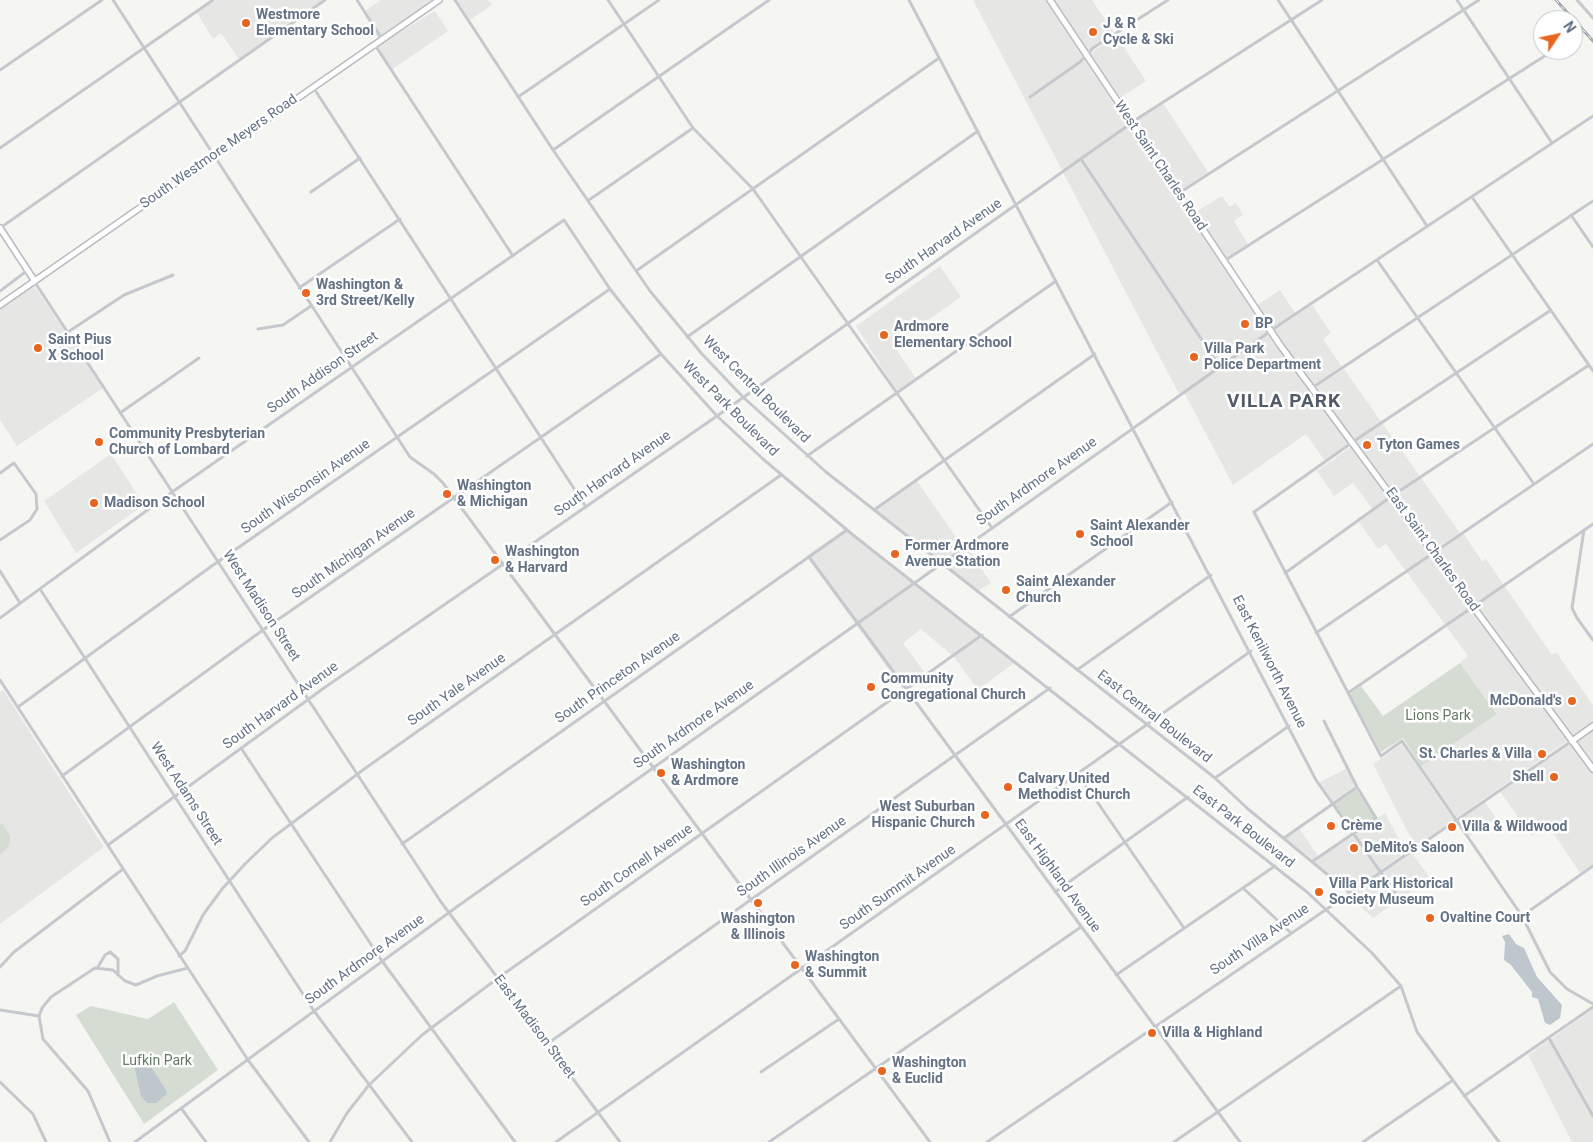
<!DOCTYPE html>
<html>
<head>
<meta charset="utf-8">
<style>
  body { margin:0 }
  #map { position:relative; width:1593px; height:1142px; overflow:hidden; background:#f5f6f2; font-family:Roboto,sans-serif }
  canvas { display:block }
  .north { position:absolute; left:1533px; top:10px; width:50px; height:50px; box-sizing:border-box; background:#fff; border:1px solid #c1c7ce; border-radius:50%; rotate:56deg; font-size:14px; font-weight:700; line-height:20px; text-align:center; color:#637284 }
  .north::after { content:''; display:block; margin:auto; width:18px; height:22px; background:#e8651f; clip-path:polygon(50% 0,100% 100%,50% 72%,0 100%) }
</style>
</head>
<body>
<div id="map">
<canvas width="1593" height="1142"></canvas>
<div class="north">N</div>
</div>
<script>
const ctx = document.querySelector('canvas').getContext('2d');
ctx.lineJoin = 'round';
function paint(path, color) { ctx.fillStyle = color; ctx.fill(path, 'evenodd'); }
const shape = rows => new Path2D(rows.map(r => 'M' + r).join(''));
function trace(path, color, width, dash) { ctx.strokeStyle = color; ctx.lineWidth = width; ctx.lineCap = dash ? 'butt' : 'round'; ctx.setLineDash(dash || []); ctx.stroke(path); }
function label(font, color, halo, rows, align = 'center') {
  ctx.font = font + ' Roboto,sans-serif'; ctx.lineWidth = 5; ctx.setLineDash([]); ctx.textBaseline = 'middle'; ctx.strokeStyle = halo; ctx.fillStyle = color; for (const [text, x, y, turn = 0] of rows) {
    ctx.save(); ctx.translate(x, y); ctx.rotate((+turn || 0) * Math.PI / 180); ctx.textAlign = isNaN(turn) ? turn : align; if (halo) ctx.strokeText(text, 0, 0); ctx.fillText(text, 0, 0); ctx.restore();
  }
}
paint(shape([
  [216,0,323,0,239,59,221,33,213,39,197,13],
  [381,0,431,0,432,1,378,38,363,12],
  [457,0,488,0,492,5,470,20],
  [973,0,1048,0,1269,334,1350,443,1325,461,1306,434,1233,485,1185,394,1178,392],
  [1052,0,1092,0,1114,33,1087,53],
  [435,11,448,31,390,71,375,47],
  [1116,35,1146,81,1118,99,1088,55],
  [1163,103,1208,172,1179,191,1133,123],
  [1222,196,1230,207,1236,203,1243,215,1234,221,1248,244,1225,259,1194,213],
  [940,266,961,297,893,345,916,378,897,392,856,326],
  [33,284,103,388,17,446,0,420,0,308],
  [1280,290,1295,313,1271,329,1256,306],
  [1312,305,1331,333,1323,339,1342,367,1313,386,1273,331],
  [1344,369,1460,533,1433,550,1314,389],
  [1352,446,1569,740,1456,818,1421,766,1497,713,1460,663,1468,656,1386,544,1378,549,1359,522,1374,511,1353,483,1334,496,1317,471],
  [111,454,144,505,76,553,44,501],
  [917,481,963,547,941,562,876,510],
  [845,529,1014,663,978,690,954,657,921,629,903,643,928,677,905,692,806,556],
  [1463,533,1482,561,1486,559,1552,655,1556,652,1593,705,1593,725,1572,739,1434,552],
  [967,547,991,583,978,591,943,563],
  [3,690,104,847,0,924,0,692],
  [1593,728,1593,766,1574,741],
  [1572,743,1593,771,1593,865,1580,873,1548,825,1532,836,1500,792],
  [1402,744,1454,820,1415,846,1373,764],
  [1347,768,1355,786,1332,802,1318,783],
  [1485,802,1496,818,1469,836,1458,820],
  [1385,813,1406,852,1350,891,1314,861],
  [1299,828,1318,856,1313,859,1285,838],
  [1411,852,1430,878,1373,918,1348,896],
  [1593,1009,1593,1142,1572,1142,1528,1055]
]), '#e6e7e5');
paint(shape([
  [1460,663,1497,714,1421,766,1403,738,1381,752,1350,694,1361,686,1383,716],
  [1356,789,1375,817,1353,832,1334,804],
  [2,823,10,836,10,841,9,846,0,855,0,825],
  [174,1002,218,1070,144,1124,76,1015,91,1006,148,1019]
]), '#d5ddd3');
paint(shape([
  [1509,934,1516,944,1524,948,1537,977,1562,1005,1560,1018,1550,1025,1545,1023,1538,999,1532,997,1532,992,1511,965,1504,960,1505,942,1502,936],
  [135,1055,138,1055,151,1067,166,1090,167,1094,156,1103,147,1103,141,1096,133,1060]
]), '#bec7cd');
const secondary = shape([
  [1050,0,1280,345,1593,769],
  [0,228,34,280],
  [0,305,439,0],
  [1572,741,1593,726]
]);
trace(secondary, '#b7bbc0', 8);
trace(shape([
  [113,0,410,457,434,474,443,483,930,1142],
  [357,0,382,39],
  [455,0,553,150,650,291,702,354,743,397,826,472,1215,778,1248,809,1350,893],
  [608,0,693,128,753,189,992,528],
  [909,0,1316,780,1398,897],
  [1278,0,1427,226],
  [1457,0,1552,143],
  [1577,0,1593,18],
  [1573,38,1574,37],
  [375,45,513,256],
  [0,70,102,0],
  [313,87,586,507],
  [518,97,659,0],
  [1030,97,1080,62,1093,48,1168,0],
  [0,148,213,0],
  [553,150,769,0],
  [1081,159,1220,367],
  [311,192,360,158],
  [1179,193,1479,0],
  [1472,197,1593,371],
  [589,200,693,128],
  [1571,215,1593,247],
  [0,228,325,0],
  [1377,260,1534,484],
  [1224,261,1554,50],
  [636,271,939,58],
  [34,281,441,902,620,1142],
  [299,288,400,219],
  [0,291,28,270],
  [1551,310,1360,437,1254,512,1381,756,1402,741,1522,916,1550,972,1567,989,1593,1004],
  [258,329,283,325,311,306],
  [68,332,124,295,173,275],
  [687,337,978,131],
  [1312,388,1593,201],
  [120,413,199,358],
  [807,456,1056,281],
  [0,473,14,463,36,494,37,509,30,520,0,540],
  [874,510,1095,354],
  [1584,530,1572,608,1577,618,1593,640],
  [809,557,1240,1142],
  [0,571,20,603],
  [1285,573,1392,496,1589,365],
  [40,589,314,1011,412,1142],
  [1009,617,1172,502],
  [0,618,172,492,564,220,610,289,661,354,717,416,763,459,853,535,1307,892,1372,953,1401,986,1417,1032,1499,1142],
  [1316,633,1593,444],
  [1077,670,1211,575],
  [0,680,248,1060,309,1142],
  [1348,693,1593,524],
  [18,707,209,568,610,289],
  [241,748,382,961,515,1142],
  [1078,774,1184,928],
  [62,776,263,630,661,354],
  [1215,778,1289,726],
  [1284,838,1357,787],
  [402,844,847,530],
  [108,845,324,688,717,416,1140,117,1322,0],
  [1313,861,1376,818,1357,787,1324,721],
  [1243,888,1291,933],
  [1055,892,1188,797],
  [1522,916,1593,866],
  [179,956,185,951,203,915,222,889,246,863,272,838,367,767,781,475],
  [0,967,14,952,123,869],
  [98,967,105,955,110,952,118,959,118,973],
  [1116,975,1275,866],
  [0,1010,39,1016],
  [1549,1038,1593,1116],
  [547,1044,1050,688],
  [761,1072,839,1019],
  [0,1082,33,1114,46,1142],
  [1464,1096,1593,1007],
  [181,1108,206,1142],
  [110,1142,88,1091,43,1039,39,1016,42,1008,51,997,95,968,113,970,125,981,136,985,157,976,188,968],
  [135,1142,458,906,1282,323,1593,116],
  [330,1142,347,1113,369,1085,422,1035,498,978,982,635],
  [556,1142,1251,651],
  [769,1142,1081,927],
  [987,1142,1572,741],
  [1174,1142,1401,986],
  [1363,1142,1453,1080]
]), '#c5c8cc', 3);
trace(secondary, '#fff', 5);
const rail = shape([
  [1556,0,1593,41]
]);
trace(rail, '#a3a8af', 3);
trace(rail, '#fff', 1, [4]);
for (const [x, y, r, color] of [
  [246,23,5,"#e8651f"],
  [1093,32,5,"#e8651f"],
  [306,293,5,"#e8651f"],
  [1245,324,5,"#e8651f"],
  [884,335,5,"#e8651f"],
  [38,348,5,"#e8651f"],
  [1194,357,5,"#e8651f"],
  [99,442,5,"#e8651f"],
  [1367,445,5,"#e8651f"],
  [447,494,5,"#e8651f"],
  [94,503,5,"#e8651f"],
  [1080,534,5,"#e8651f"],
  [895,554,5,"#e8651f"],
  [495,560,5,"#e8651f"],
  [1006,590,5,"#e8651f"],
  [871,687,5,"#e8651f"],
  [1572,701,5,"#e8651f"],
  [1542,754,5,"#e8651f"],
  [661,773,5,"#e8651f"],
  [1554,777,5,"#e8651f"],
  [1008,787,5,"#e8651f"],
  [985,815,5,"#e8651f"],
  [1331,826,5,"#e8651f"],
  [1452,827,5,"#e8651f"],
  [1354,848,5,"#e8651f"],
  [1319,892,5,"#e8651f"],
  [758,903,5,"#e8651f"],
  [1430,918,5,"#e8651f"],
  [795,965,5,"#e8651f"],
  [1152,1033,5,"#e8651f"],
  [882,1071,5,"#e8651f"]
]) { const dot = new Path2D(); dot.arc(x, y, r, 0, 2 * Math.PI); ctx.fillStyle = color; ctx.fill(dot); trace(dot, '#fff', 2); }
label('bold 14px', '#637284', '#fff', [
  ["Westmore",256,15],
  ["Elementary School",256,31],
  ["J & R",1103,24],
  ["Cycle & Ski",1103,40],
  ["Washington &",316,285],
  ["3rd Street/Kelly",316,301],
  ["BP",1255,324],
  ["Ardmore",894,327],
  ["Elementary School",894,343],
  ["Saint Pius",48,340],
  ["X School",48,356],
  ["Villa Park",1204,349],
  ["Police Department",1204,365],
  ["Community Presbyterian",109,434],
  ["Church of Lombard",109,450],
  ["Tyton Games",1377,445],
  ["Washington",457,486],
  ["& Michigan",457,502],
  ["Madison School",104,503],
  ["Saint Alexander",1090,526],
  ["School",1090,542],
  ["Former Ardmore",905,546],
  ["Avenue Station",905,562],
  ["Washington",505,552],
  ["& Harvard",505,568],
  ["Saint Alexander",1016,582],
  ["Church",1016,598],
  ["Community",881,679],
  ["Congregational Church",881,695],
  ["McDonald's",1562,701,"right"],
  ["St. Charles & Villa",1532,754,"right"],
  ["Washington",671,765],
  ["& Ardmore",671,781],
  ["Shell",1544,777,"right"],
  ["Calvary United",1018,779],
  ["Methodist Church",1018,795],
  ["West Suburban",975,807,"right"],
  ["Hispanic Church",975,823,"right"],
  ["Crème",1341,826],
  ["Villa & Wildwood",1462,827],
  ["DeMito’s Saloon",1364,848],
  ["Villa Park Historical",1329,884],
  ["Society Museum",1329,900],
  ["Ovaltine Court",1440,918],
  ["Washington",758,919,"center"],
  ["& Illinois",758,935,"center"],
  ["Washington",805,957],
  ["& Summit",805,973],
  ["Villa & Highland",1162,1033],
  ["Washington",892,1063],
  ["& Euclid",892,1079]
], 'left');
label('14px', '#637284', '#fff', [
  ["South Westmore Meyers Road",219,152,-35],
  ["West Saint Charles Road",1160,166,56],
  ["South Harvard Avenue",944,242,-35],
  ["South Addison Street",323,373,-35],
  ["West Central Boulevard",756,390,45],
  ["West Park Boulevard",730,409,45],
  ["South Harvard Avenue",613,474,-35],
  ["South Ardmore Avenue",1037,482,-35],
  ["South Wisconsin Avenue",306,487,-35],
  ["East Saint Charles Road",1432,550,54],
  ["South Michigan Avenue",354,554,-35],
  ["West Madison Street",261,606,57],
  ["East Kenilworth Avenue",1269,662,63],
  ["South Princeton Avenue",618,678,-35],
  ["South Yale Avenue",457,690,-35],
  ["South Harvard Avenue",281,706,-36],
  ["East Central Boulevard",1154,717,38],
  ["South Ardmore Avenue",694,725,-35],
  ["West Adams Street",186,794,57],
  ["East Park Boulevard",1243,827,38],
  ["South Illinois Avenue",792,857,-35],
  ["South Cornell Avenue",637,866,-35],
  ["East Highland Avenue",1057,876,54],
  ["South Summit Avenue",898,888,-35],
  ["South Villa Avenue",1260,940,-34],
  ["South Ardmore Avenue",365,960,-36],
  ["East Madison Street",534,1027,53]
]);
label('14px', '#657b63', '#fff', [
  ["Lions Park",1438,716],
  ["Lufkin Park",157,1061]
]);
ctx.letterSpacing = '1px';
label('bold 19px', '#525c69', '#fff', [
  ["VILLA PARK",1284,402]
]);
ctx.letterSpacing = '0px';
</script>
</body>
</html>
